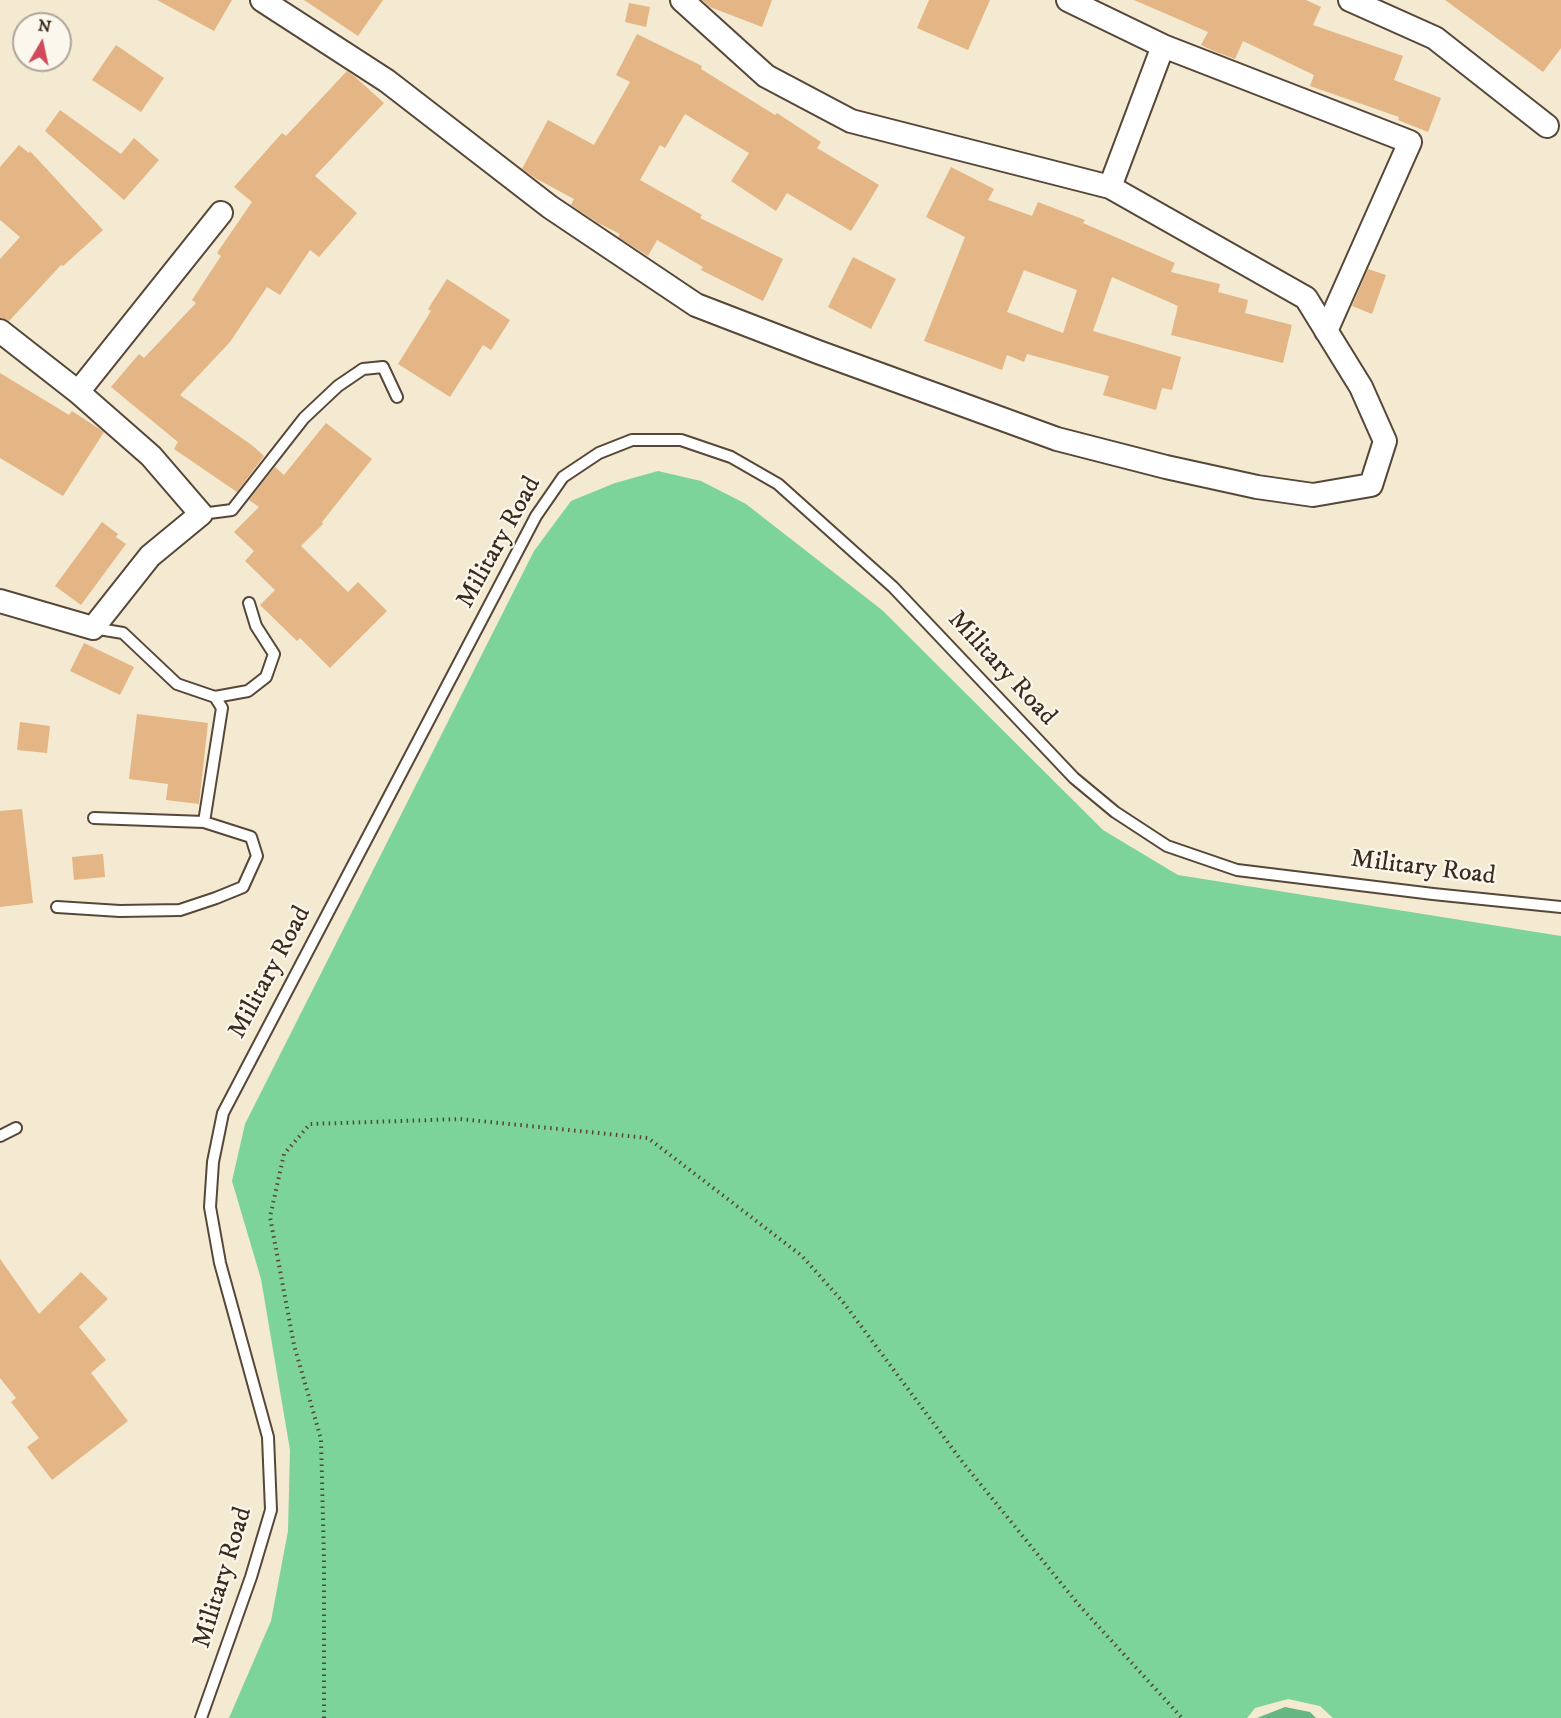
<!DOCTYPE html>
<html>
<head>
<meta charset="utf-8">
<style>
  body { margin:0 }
  #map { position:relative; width:1561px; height:1718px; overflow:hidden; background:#f4e9d1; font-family:"IM FELL DW Pica",serif }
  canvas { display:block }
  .north { position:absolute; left:12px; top:12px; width:60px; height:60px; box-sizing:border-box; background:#fbf7ec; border:2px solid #aea59a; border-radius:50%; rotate:9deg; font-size:16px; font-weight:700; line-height:24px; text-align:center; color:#3b2a1e }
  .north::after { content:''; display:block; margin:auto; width:21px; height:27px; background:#d1495b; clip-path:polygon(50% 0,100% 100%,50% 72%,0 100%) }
</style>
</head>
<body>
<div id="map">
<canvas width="1561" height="1718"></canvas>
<div class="north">N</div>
</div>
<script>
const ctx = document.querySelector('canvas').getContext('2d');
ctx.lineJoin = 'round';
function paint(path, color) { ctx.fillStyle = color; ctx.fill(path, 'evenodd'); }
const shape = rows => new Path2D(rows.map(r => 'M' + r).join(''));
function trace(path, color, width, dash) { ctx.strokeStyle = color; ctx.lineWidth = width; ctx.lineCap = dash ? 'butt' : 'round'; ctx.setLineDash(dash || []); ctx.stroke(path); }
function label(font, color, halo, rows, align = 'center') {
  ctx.font = font + ' "IM FELL DW Pica",serif'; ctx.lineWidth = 4.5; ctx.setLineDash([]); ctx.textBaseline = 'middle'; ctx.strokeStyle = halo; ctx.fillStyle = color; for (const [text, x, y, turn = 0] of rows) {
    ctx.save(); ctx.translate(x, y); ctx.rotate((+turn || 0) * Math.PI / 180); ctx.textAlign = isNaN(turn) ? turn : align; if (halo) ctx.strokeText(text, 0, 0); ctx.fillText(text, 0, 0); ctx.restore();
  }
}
paint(shape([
  [658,471,701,481,746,504,882,610,1103,830,1178,875,1561,936,1561,1718,1333,1718,1320,1706,1288,1699,1255,1708,1247,1718,229,1718,271,1621,288,1531,290,1450,261,1279,232,1181,245,1124,534,551,571,501,615,483]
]), '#7cd49a');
paint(shape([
  [1285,1707,1310,1712,1316,1718,1257,1718]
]), '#65b682');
paint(shape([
  [157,0,232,0,214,31],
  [304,0,383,0,358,36],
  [702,0,772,0,762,27,710,7],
  [929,0,990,0,968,50,917,28],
  [1134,0,1306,0,1321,7,1313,25,1403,56,1394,80,1441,98,1428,132,1398,120,1399,117,1310,86,1314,75,1243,41,1235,59,1216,52,1201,45,1208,32],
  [1445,0,1561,0,1561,48,1543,72],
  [629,3,650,7,646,27,625,22],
  [637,34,702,66,701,69,775,115,777,113,821,142,817,148,879,185,851,231,787,193,776,211,731,181,749,153,685,114,665,148,660,145,640,180,702,215,700,218,783,259,763,301,701,270,703,267,657,240,648,256,618,237,620,234,598,223,571,205,574,199,535,178,522,169,548,120,594,145,630,82,616,75],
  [116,45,164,78,141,112,92,80],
  [347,71,354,76,384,103,315,176,357,213,319,257,310,250,280,295,267,287,230,342,180,395,253,446,264,456,237,492,174,449,178,442,111,387,139,354,144,358,196,303,192,300,221,256,217,253,252,202,234,187,282,133,286,136],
  [60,110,121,154,134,138,159,160,124,200,45,131],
  [19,145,29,153,30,151,103,230,63,266,61,265,9,321,0,318,0,259,20,237,0,220,0,167],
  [951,167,994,189,988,200,1032,216,1038,202,1085,220,1083,223,1175,263,1171,272,1220,284,1218,292,1248,300,1245,313,1292,325,1283,363,1171,335,1178,306,1112,277,1093,331,1181,357,1172,390,1162,388,1156,410,1103,395,1109,376,1027,354,1024,362,1007,355,1002,370,924,341,965,237,926,217],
  [1024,270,1077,290,1063,333,1007,312],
  [853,257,896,279,871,329,828,307],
  [1368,269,1386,275,1372,314,1352,306],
  [447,279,510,320,491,350,483,345,450,397,398,364,431,311,428,309],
  [0,373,69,415,72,411,104,432,63,496,0,458],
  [326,423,372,459,322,522,323,524,301,546,348,592,358,582,387,611,330,668,300,638,297,641,260,605,275,590,245,561,254,551,234,532,259,507,249,500,275,467,284,475],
  [102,522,118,534,116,537,126,544,81,605,55,586],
  [84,643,134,667,120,695,70,671],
  [137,714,208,723,199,804,166,800,168,784,129,779],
  [20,722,50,726,47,753,17,750],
  [22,809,33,903,0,907,0,811],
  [103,854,105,877,74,880,72,857],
  [0,1259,39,1314,81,1272,108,1299,79,1327,106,1360,91,1373,128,1421,52,1480,27,1447,39,1438,11,1402,16,1398,0,1378]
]), '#e4b585');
const lane = shape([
  [201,514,232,510,304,418,338,386,363,369,383,367,397,397],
  [93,628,123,633,177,684,215,697,248,691,266,677,274,654,256,626,249,603],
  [204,822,222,708,215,697],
  [57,907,120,911,180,910,216,898,243,887,257,856,251,837,204,822,94,818],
  [0,1136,16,1128],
  [201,1718,251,1577,271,1510,268,1437,220,1263,210,1207,213,1162,223,1113,536,516,563,477,599,453,632,440,681,440,731,457,778,484,893,587,1074,778,1115,812,1167,846,1237,870,1433,894,1561,907]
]);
const street = shape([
  [262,0,387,81,550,207,696,305,818,352,1057,439,1166,467,1257,487,1313,495,1371,485,1385,441,1361,387,1306,298,1110,187,851,121,766,76,682,0],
  [1068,0,1163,46,1410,142,1326,331],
  [1350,0,1435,38,1547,126],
  [1110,187,1163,46],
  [0,331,78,392,151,456,201,514,150,556,93,628,0,601],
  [78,392,221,213]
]);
trace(lane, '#574739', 14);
trace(street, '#574739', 26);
trace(shape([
  [324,1718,324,1560,321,1439,294,1345,270,1217,284,1154,310,1124,460,1119,648,1138,802,1256,843,1302,964,1464,1078,1604,1182,1718]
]), '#574739', 4, [1.5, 4.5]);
trace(lane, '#fff', 10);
trace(street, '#fff', 22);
label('26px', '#3b2a1e', '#fbf7ec', [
  ["Military Road",500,543,-61],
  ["Military Road",1001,669,47],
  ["Military Road",1423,869,7],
  ["Military Road",271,973,-62],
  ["Military Road",224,1578,-73]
]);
</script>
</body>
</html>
